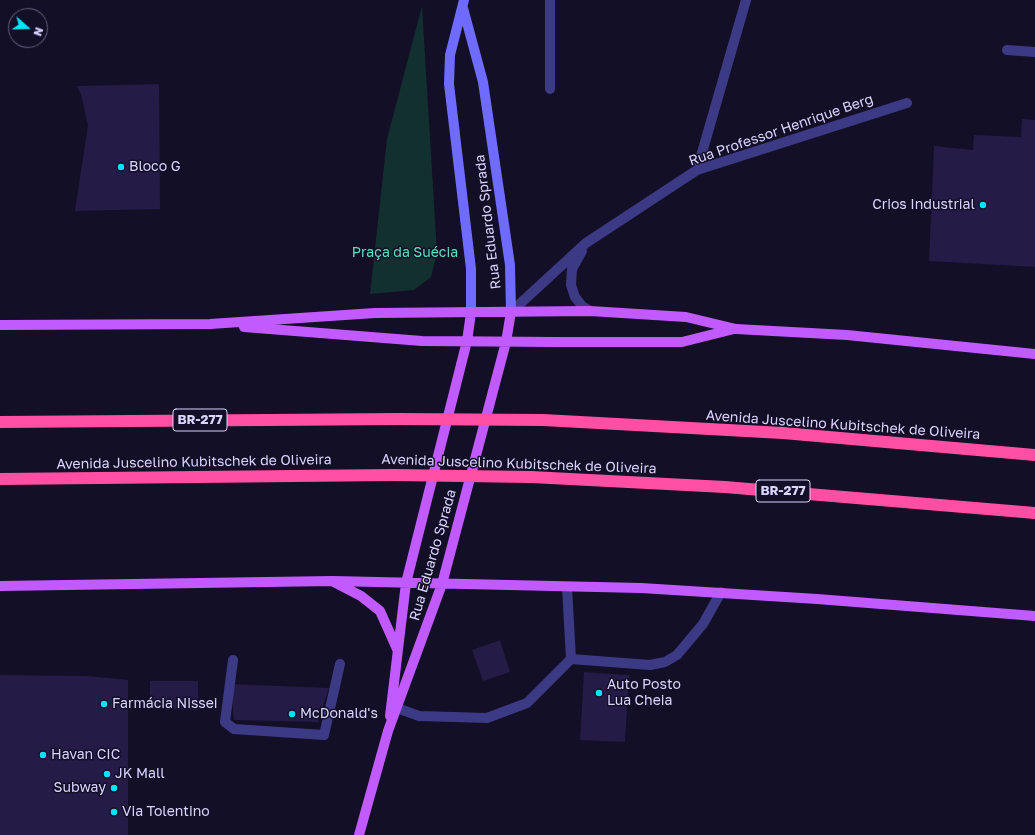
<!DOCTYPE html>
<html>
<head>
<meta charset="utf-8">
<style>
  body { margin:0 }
  #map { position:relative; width:1035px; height:835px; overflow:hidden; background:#130f26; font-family:"Golos Text",sans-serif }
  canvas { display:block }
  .north { position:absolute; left:8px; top:8px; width:40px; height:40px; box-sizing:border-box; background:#130f26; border:1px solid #625e7d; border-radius:50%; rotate:110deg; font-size:11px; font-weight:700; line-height:16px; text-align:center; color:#d9d4ff }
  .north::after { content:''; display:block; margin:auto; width:14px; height:18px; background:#00e5ff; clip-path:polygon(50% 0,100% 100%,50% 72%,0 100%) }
</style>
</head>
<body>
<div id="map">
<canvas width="1035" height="835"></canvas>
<div class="north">N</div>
</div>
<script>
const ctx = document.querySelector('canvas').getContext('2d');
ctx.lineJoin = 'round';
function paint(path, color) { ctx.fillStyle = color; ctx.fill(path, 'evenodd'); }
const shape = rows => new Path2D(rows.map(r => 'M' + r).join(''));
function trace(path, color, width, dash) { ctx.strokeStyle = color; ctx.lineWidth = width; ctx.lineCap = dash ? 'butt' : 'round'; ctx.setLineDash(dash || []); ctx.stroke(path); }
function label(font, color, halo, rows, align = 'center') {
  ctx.font = font + ' "Golos Text",sans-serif'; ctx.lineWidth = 3; ctx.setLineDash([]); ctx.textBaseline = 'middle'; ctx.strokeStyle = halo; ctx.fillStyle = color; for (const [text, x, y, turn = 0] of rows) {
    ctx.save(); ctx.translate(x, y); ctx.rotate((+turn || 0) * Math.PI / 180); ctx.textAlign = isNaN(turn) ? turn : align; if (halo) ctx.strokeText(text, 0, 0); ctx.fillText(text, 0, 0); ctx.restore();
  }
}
paint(shape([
  [422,6,437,253,431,277,414,290,370,294,387,139]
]), '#12302f');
paint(shape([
  [159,84,160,209,75,211,88,125,81,94,77,86],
  [1022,119,1035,120,1035,267,929,261,934,146,973,150,974,135,1021,137],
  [500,640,510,672,483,681,472,650],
  [584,672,629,675,625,742,580,740],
  [0,675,87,676,128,680,128,835,0,835],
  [150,681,198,681,198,710,150,709],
  [231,684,329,688,318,722,234,720]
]), '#241b47');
trace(shape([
  [550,0,550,89],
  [1007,50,1035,52],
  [571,659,650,665,665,662,677,655,703,624,721,592],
  [233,660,225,722,234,729,324,735,340,664],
  [397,708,419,716,487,718,527,703,571,659,567,587]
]), '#3d3a85', 10);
trace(shape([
  [697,170,746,0],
  [582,251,572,269,571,285,575,297,582,306,590,311],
  [511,312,586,243,697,170,907,103]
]), '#3d3a85', 10);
trace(shape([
  [464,0,450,55,449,84,471,269,471,313],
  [463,8,483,82,510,265,511,312]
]), '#6f6bff', 10);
trace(shape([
  [0,325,210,324,375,313,590,311,686,317,736,329,847,335,1035,354],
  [244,327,422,341,557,342,682,342,734,329],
  [334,582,361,596,380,611,397,649],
  [0,586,333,581,641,588,817,599,1035,616],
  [390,716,406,583,467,341,471,313],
  [359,835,388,731,442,584,506,342,511,312]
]), '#c25bff', 10);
trace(shape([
  [543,420,783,433,1035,455],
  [0,422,399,419],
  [531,477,725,487,1035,513],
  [0,479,394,475]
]), '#ff4fa3', 12);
trace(shape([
  [399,419,543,420],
  [394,475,531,477]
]), '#ff4fa3', 12);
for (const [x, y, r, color] of [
  [121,167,4,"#00e5ff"],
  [983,205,4,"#00e5ff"],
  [599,693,4,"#00e5ff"],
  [104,704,4,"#00e5ff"],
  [292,714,4,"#00e5ff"],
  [43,755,4,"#00e5ff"],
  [107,774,4,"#00e5ff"],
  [114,788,4,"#00e5ff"],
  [114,812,4,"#00e5ff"]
]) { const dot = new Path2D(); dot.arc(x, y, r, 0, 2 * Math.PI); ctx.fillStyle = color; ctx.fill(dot); trace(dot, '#130f26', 1.5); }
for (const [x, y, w] of [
  [200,420,54],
  [783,491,54]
]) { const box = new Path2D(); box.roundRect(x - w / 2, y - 11, w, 22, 3); ctx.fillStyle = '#130f26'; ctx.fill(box); trace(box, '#d9d4ff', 1); }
label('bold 13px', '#d9d4ff', null, [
  ["BR-277",200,420],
  ["BR-277",783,491]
]);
label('14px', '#d9d4ff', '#130f26', [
  ["Rua Professor Henrique Berg",781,130,-19],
  ["Rua Eduardo Sprada",488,222,-97],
  ["Avenida Juscelino Kubitschek de Oliveira",843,425,4],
  ["Avenida Juscelino Kubitschek de Oliveira",194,462,-1],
  ["Avenida Juscelino Kubitschek de Oliveira",519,464,2],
  ["Rua Eduardo Sprada",433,555,-74]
]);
label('14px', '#d9d4ff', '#130f26', [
  ["Bloco G",129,167],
  ["Crios Industrial",975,205,"right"],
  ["Auto Posto",607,685],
  ["Lua Cheia",607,701],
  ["Farmácia Nissei",112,704],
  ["McDonald's",300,714],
  ["Havan CIC",51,755],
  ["JK Mall",115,774],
  ["Subway",106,788,"right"],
  ["Via Tolentino",122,812]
], 'left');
label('14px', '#5fe0c0', '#130f26', [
  ["Praça da Suécia",405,253]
]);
</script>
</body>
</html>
